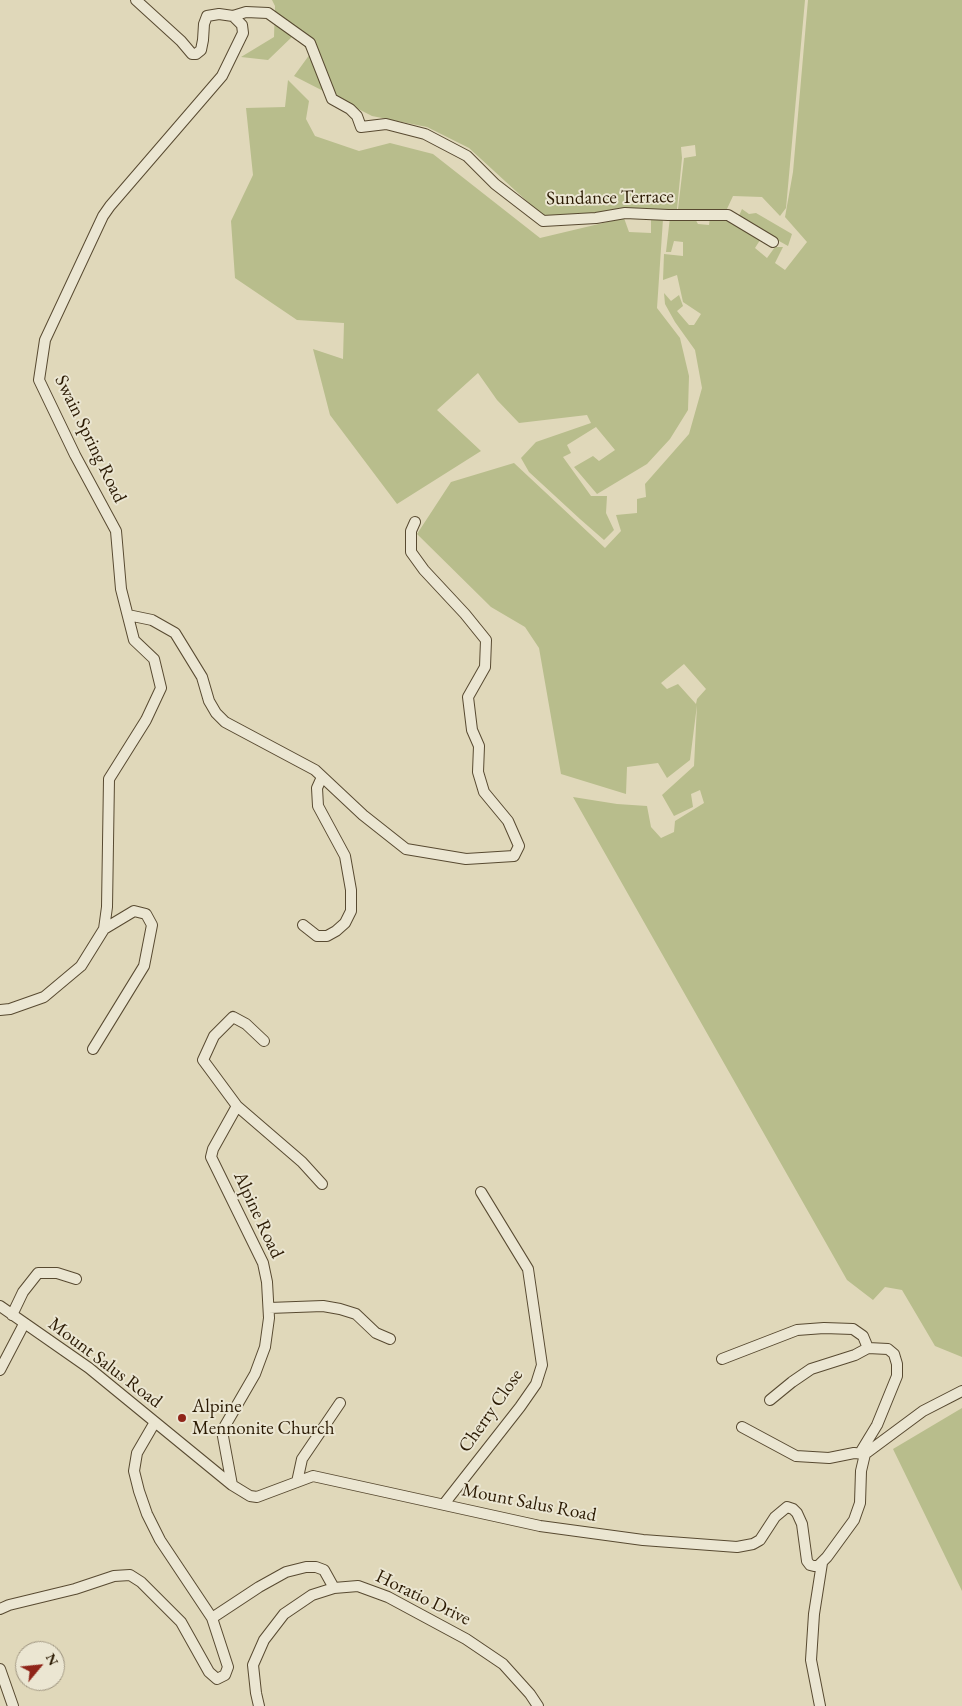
<!DOCTYPE html>
<html>
<head>
<meta charset="utf-8">
<style>
  body { margin:0 }
  #map { position:relative; width:962px; height:1706px; overflow:hidden; background:#e0d8ba; font-family:"EB Garamond",serif }
  canvas { display:block }
  .north { position:absolute; left:15px; top:1641px; width:50px; height:50px; box-sizing:border-box; background:#ebe6d2; border:1px solid #9e947f; border-radius:50%; rotate:62deg; font-size:14px; font-weight:700; line-height:20px; text-align:center; color:#2b1a03 }
  .north::after { content:''; display:block; margin:auto; width:18px; height:22px; background:#8f2418; clip-path:polygon(50% 0,100% 100%,50% 72%,0 100%) }
</style>
</head>
<body>
<div id="map">
<canvas width="962" height="1706"></canvas>
<div class="north">N</div>
</div>
<script>
const context = document.querySelector('canvas').getContext('2d');
context.lineJoin = 'round';
function fill(path, color) { context.fillStyle = color; context.fill(path, 'evenodd'); }
const poly = rows => new Path2D(rows.map(r => 'M' + r).join(''));
function trace(path, color, width, dash) { context.strokeStyle = color; context.lineWidth = width; context.lineCap = dash ? 'butt' : 'round'; context.setLineDash(dash || []); context.stroke(path); }
function write(font, color, halo, rows, align = 'center') {
  context.font = font + ' "EB Garamond",serif'; context.lineWidth = 4; context.setLineDash([]); context.textBaseline = 'middle'; context.strokeStyle = halo; context.fillStyle = color; for (const [text, x, y, turn = 0] of rows) {
    context.save(); context.translate(x, y); context.rotate((+turn || 0) * Math.PI / 180); context.textAlign = isNaN(turn) ? turn : align; if (halo) context.strokeText(text, 0, 0); context.fillText(text, 0, 0); context.restore();
  }
}
fill(poly([
  [272,0,805,0,786,208,780,216,762,197,733,196,726,211,718,209,678,209,684,158,696,156,695,145,681,147,682,158,677,209,570,217,542,215,469,148,427,127,372,116,294,76,310,54,295,34,268,60,241,57,274,37,275,6],
  [808,0,962,0,962,1357,935,1346,902,1290,885,1287,873,1300,847,1280,573,797,617,804,647,806,651,827,661,838,674,832,675,821,704,803,700,790,691,794,693,807,674,816,662,795,694,766,697,705,690,760,667,778,658,763,627,767,626,794,561,774,539,648,525,627,491,607,417,534,451,482,514,463,605,548,621,531,616,515,637,513,637,499,646,497,645,484,689,434,702,388,695,350,675,322,665,304,664,293,671,301,679,295,683,306,677,311,689,325,694,325,701,314,683,302,677,275,663,280,664,254,683,256,683,242,674,241,671,252,666,252,670,217,694,217,698,224,709,225,710,217,726,219,762,237,755,248,767,258,775,247,783,247,775,263,785,270,807,242,785,217,793,172],
  [684,664,706,689,697,699,696,704,678,684,667,689,661,683],
  [288,80,309,101,306,119,315,136,359,151,390,143,433,154,540,238,624,218,629,232,651,233,651,218,663,219,657,308,680,338,689,376,688,410,670,439,647,464,597,494,574,467,593,456,599,461,615,450,596,427,567,445,571,453,563,457,591,496,607,496,606,513,614,530,604,540,580,519,529,472,521,458,536,442,591,423,587,415,519,423,497,400,478,373,437,410,481,451,397,504,330,415,313,349,343,359,344,323,297,320,235,278,231,221,253,175,246,108,285,107],
  [742,209,749,214,756,213,792,234,788,246,738,218],
  [962,1408,962,1591,893,1449]
]), '#b8bd8c');
const minor = poly([
  [233,16,246,12,268,13,310,43,332,99,350,109,357,116,361,127,386,124,425,134,467,156,495,184,543,221,596,218,625,213,668,215,728,215,773,242],
  [128,615,152,620,175,633,202,677,209,701,216,713,225,722,315,770,363,815,406,849,466,859,514,856,519,846,508,821,484,792,478,772,479,746,472,730,468,697,485,667,486,640,465,614,424,570,411,552,411,531,415,522],
  [303,925,317,936,327,936,336,931,345,923,351,911,351,890,345,856,318,806,317,788,322,777],
  [0,1010,10,1009,44,997,81,966,104,929,107,907,109,779,146,720,161,688,154,659,134,640,121,589,116,531,75,455,39,380,45,340,103,216,110,206,222,76,243,33,242,25,233,16,219,14,207,16,204,24,203,40,201,50,196,54,192,54,181,41,136,0],
  [264,1041,246,1024,233,1017,214,1036,203,1060,237,1106,302,1162,322,1184],
  [93,1049,144,966,152,925,146,914,134,911,104,929],
  [0,1306,89,1368,232,1485,250,1496,257,1497,313,1476,540,1526,643,1540,737,1547,753,1544,760,1540,775,1517,787,1507,793,1509,797,1513,802,1524,807,1561,810,1565,814,1566,818,1566,827,1557,854,1520,860,1503,861,1471,865,1454,923,1411,962,1391],
  [269,1308,323,1306,340,1309,356,1314,376,1333,390,1339],
  [12,1315,23,1292,38,1273,57,1273,76,1279],
  [722,1359,797,1330,824,1328,853,1329,863,1336,868,1348],
  [0,1370,24,1324],
  [770,1400,792,1382,811,1369,855,1355,868,1348,888,1349,894,1354,897,1364,897,1376,877,1425,860,1453],
  [742,1427,796,1456,829,1458,854,1453,865,1454],
  [297,1482,302,1459,340,1403],
  [232,1485,222,1431,255,1374,265,1347,269,1318,267,1282,263,1263,211,1157,213,1149,237,1106],
  [444,1504,520,1407,536,1384,542,1365,528,1269,481,1192],
  [0,1609,9,1605,75,1589,114,1576,130,1575,141,1582,181,1622,209,1672,217,1679,225,1675,228,1667,212,1618,160,1540,147,1514,139,1491,134,1471,137,1453,155,1422],
  [212,1618,259,1587,286,1572,306,1567,316,1567,324,1570,334,1588],
  [0,1669,13,1706],
  [259,1706,256,1693,253,1665,264,1640,284,1614,312,1595,334,1588,358,1586,388,1597,466,1639,503,1664,530,1694,538,1706],
  [820,1706,811,1660,814,1614,822,1563]
]);
trace(minor, '#584a31', 12);
trace(minor, '#ebe6d2', 10);
for (const [x, y, r, color] of [
  [182,1418,5,"#8f2418"]
]) { const dot = new Path2D(); dot.arc(x, y, r, 0, 2 * Math.PI); context.fillStyle = color; context.fill(dot); trace(dot, '#ebe6d2', 2); }
write('19px', '#2b1a03', '#ebe6d2', [
  ["Sundance Terrace",610,198,-1],
  ["Swain Spring Road",90,439,64],
  ["Alpine Road",258,1215,65],
  ["Mount Salus Road",105,1363,37],
  ["Cherry Close",491,1411,-55],
  ["Mount Salus Road",529,1503,11],
  ["Horatio Drive",423,1598,26]
]);
write('19px', '#2b1a03', '#ebe6d2', [
  ["Alpine",192,1407],
  ["Mennonite Church",192,1429]
], 'left');
</script>
</body>
</html>
